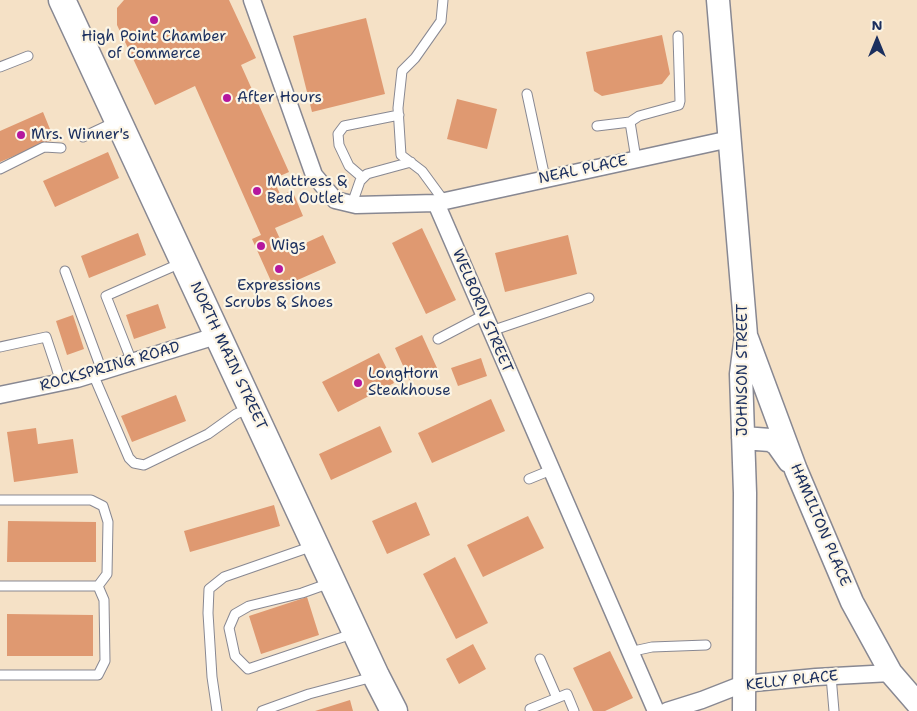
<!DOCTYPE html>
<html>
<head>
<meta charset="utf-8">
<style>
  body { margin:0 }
  #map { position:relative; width:917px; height:711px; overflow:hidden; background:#f5e1c6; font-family:"Shantell Sans",sans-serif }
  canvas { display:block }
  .north { position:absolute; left:852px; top:15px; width:50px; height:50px; -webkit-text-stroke:4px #fcf5e5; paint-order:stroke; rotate:0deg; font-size:14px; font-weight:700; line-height:20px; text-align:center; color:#1b2f5e }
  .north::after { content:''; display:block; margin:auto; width:18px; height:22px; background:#1b2f5e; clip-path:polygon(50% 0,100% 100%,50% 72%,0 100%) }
</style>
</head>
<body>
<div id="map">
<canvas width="917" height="711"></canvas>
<div class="north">N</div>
</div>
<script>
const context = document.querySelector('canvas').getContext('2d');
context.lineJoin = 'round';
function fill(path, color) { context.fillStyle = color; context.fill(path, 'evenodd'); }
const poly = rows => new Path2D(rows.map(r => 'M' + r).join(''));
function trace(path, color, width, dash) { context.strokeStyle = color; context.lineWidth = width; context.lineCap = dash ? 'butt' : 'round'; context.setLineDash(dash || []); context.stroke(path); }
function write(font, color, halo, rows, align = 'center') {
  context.font = font + ' "Shantell Sans",sans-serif'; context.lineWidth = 4.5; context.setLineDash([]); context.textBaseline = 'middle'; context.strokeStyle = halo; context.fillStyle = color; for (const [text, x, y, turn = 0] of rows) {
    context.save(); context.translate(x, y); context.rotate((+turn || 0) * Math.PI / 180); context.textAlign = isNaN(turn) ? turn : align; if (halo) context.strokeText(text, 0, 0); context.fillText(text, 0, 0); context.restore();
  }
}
fill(poly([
  [124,0,229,0,256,58,241,65,289,172,273,179,281,196,292,190,303,216,275,228,286,252,323,235,336,263,275,290,252,239,261,235,195,86,155,105,117,25,117,8],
  [366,18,385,94,312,112,293,36],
  [662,35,670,74,662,84,602,96,594,91,586,52],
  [457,99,497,109,487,149,447,139],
  [43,112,54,139,0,162,0,131],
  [108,152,119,178,55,207,43,181],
  [422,228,456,300,426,314,392,243],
  [138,233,146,255,89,278,81,256],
  [568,235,577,274,505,292,495,253],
  [158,304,166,328,134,339,126,315],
  [73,315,84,349,67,355,56,321],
  [422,335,437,368,410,381,395,348],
  [379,353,394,383,338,412,322,382],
  [481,358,487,376,458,386,451,368],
  [176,395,186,421,132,442,121,416],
  [491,399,505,431,432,463,418,433],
  [380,426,392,452,331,480,319,454],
  [36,428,38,444,73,439,78,473,14,482,7,432],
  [416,502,430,535,387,554,372,521],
  [274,505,280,526,190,552,184,531],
  [528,516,544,548,483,577,467,545],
  [8,521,96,522,96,562,7,562],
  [455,557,488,623,456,639,423,574],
  [307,597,319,635,261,654,249,616],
  [7,614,93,615,93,656,7,656],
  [473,644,486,669,459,684,446,659],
  [610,651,633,698,605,711,593,711,573,668],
  [350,700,353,711,315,711]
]), '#df9971');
const lane = poly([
  [443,0,441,21,415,58,402,71,398,108,401,155,422,171,444,201],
  [0,67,28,56],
  [527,94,545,178],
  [597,126,630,122],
  [83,137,117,121],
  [636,159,630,122,639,116,679,105,680,101,678,36],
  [0,169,44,147,61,148],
  [363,178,349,166,339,145,338,134,344,126,399,115],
  [352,204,360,181,367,174,411,162],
  [65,271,102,371],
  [491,331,589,298],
  [438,339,484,315],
  [0,347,46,337,61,382],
  [132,362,106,296,181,263],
  [93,374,129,458,134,463,144,465,208,434,236,414,250,408],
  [529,479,551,470],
  [0,500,91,500,103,506,108,522,107,574,98,586,0,586],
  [330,583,302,593,249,606,235,614,229,628,235,656,248,669,355,633],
  [629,652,652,647,706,645],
  [540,659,557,698],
  [0,675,98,675,105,661,104,600,98,586],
  [831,676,834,711],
  [217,711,212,677,208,613,209,589,224,577,313,546],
  [262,711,309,694,373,677],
  [531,711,530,709,567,694,574,711]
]);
const street = poly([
  [252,0,314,175,335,200,356,205,436,203,730,139],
  [436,203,656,711],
  [0,395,77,379,219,335],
  [667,711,702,700,743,684,816,677,891,673]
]);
const secondary = poly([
  [718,0,746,335,741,374,745,493,744,711],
  [747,338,796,470,852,602,891,673,917,703],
  [743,438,770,440,777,444,789,461]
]);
const primary = poly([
  [62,0,376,676,394,711]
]);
trace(lane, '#888892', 11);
trace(street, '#888892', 19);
trace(secondary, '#888892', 25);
trace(primary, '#888892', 29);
trace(lane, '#fff', 9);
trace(street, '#fff', 16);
trace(secondary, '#fff', 22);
trace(primary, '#fff', 26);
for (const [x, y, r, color] of [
  [154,20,5,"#b5179e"],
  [227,98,5,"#b5179e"],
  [21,135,5,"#b5179e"],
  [257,191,5,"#b5179e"],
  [261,246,5,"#b5179e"],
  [279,269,5,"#b5179e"],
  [358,383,5,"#b5179e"]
]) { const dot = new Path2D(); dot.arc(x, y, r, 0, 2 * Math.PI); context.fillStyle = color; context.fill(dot); trace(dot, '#fcf5e5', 2); }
write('15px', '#1b2f5e', '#fcf5e5', [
  ["High Point Chamber",154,37,"center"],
  ["of Commerce",154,54,"center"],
  ["After Hours",237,98],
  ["Mrs. Winner's",31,135],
  ["Mattress &",267,182],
  ["Bed Outlet",267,199],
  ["Wigs",271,246],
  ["Expressions",279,286,"center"],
  ["Scrubs & Shoes",279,303,"center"],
  ["LongHorn",368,374],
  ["Steakhouse",368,391]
], 'left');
write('15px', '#1b2f5e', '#fcf5e5', [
  ["NEAL PLACE",583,170,-12],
  ["WELBORN STREET",482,311,67],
  ["NORTH MAIN STREET",228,356,65],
  ["ROCKSPRING ROAD",110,367,-16],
  ["JOHNSON STREET",743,370,-90],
  ["HAMILTON PLACE",820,525,67],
  ["KELLY PLACE",792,681,-6]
]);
</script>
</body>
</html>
